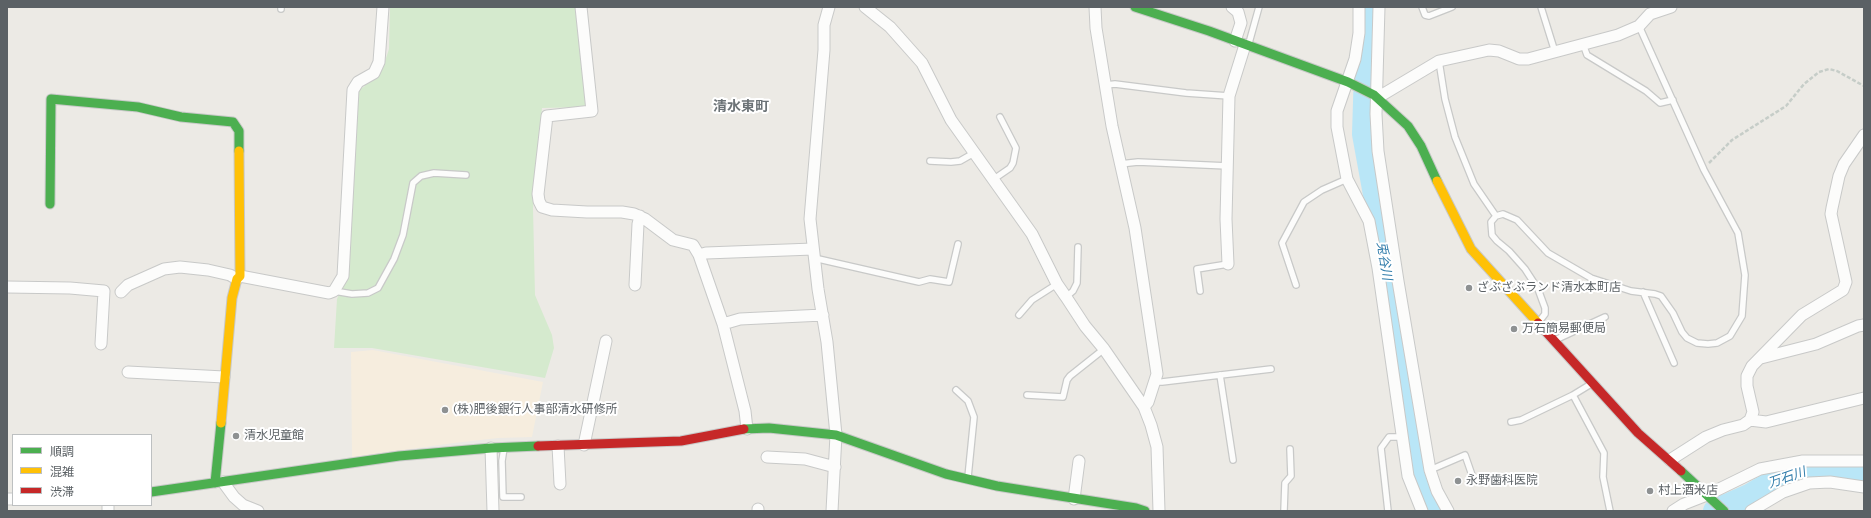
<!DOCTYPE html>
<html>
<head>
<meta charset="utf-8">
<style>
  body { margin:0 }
  #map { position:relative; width:1871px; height:518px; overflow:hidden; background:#eceae5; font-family:Karla,"Noto Sans JP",sans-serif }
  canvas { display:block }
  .frame { position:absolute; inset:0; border:8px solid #5b6165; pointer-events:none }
  .legend { position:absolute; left:12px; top:434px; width:140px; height:72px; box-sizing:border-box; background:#fff; border:1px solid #bdc0c1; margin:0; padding:5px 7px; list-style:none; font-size:12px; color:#5b6165 }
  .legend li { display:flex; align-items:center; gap:8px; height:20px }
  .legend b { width:20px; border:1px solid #bdc0c1 }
</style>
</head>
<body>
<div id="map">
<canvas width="1871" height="518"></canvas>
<div class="frame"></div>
<ul class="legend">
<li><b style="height:5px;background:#4caf50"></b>順調</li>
<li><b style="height:5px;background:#ffc107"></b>混雑</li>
<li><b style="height:5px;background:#c62828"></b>渋滞</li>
</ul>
</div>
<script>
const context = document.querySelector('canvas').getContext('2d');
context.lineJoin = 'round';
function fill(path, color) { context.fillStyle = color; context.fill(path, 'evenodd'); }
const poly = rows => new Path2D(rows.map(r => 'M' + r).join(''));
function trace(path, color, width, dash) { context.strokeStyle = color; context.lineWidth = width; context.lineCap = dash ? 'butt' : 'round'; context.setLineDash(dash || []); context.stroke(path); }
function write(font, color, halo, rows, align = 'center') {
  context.font = font + ' Karla,"Noto Sans JP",sans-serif'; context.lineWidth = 4; context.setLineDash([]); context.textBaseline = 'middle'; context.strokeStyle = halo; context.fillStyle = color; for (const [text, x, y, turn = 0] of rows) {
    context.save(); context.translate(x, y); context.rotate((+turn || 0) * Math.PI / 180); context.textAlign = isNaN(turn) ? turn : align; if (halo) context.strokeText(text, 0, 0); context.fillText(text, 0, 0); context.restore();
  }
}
fill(poly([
  [373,350,543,382,532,437,498,438,454,443,352,457,351,352]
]), '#f6edde');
fill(poly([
  [390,7,577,7,586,107,542,108,533,208,535,295,552,335,554,348,545,378,372,348,334,348,337,299,343,285,357,90,360,88,364,87,365,85,383,67,389,49]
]), '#d5eace');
trace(poly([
  [1368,7,1364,134,1376,200,1413,447,1420,474,1435,511],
  [1715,511,1749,496,1778,479,1809,470,1864,472]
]), '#b9e6f7', 24);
const lane = poly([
  [281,7,281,9],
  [1422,7,1425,15,1429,16,1452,7],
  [1541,7,1555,52],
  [1249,43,1259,7],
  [1583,44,1587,55,1646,91,1660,103,1673,100],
  [1439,61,1445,99,1455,137,1474,184,1496,216],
  [1106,85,1115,84,1186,93,1229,96],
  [930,161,951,162,960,161,974,153],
  [1120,164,1138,162,1228,166],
  [994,179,1010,168,1013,163,1016,148,1000,117],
  [814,258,919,282,930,279,949,282,958,244],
  [1296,285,1282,243,1304,202,1322,190,1347,179],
  [334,291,352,294,368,293,378,288,394,259,403,235,413,183,421,176,434,173,466,175],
  [1200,291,1197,269,1228,264],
  [1643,292,1674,363],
  [1066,297,1073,291,1077,283,1078,247],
  [1019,315,1032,300,1057,284],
  [1538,323,1545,314,1545,308,1538,289,1525,269,1509,251,1497,241,1492,235,1491,222,1496,216,1503,214,1517,220,1548,253,1591,278,1631,291,1655,294,1661,296,1673,313,1682,332,1687,338,1697,343,1708,344,1717,343,1730,336,1742,316,1745,275,1738,233,1704,170,1639,26],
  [1555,340,1605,317],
  [1220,375,1233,460],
  [1155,382,1162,382,1271,369],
  [1591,384,1573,395,1604,453,1603,477,1610,511],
  [956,390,968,401,974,417,968,477],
  [1027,395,1063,397,1067,380,1070,376,1104,349],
  [1511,422,1521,420,1573,395],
  [504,448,502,461,503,497,521,497],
  [1430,470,1465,455,1473,478],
  [1284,511,1285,483,1291,476,1290,449],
  [1388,511,1381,448,1389,437,1402,437]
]);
const street = poly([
  [581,7,592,111,547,116,538,194,539,201,542,207,552,210,587,212,622,212,634,214,645,219,673,240,693,245,699,255,723,324,745,411,747,429],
  [829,7,824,25,824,50,810,219,818,289,827,342,836,435,832,511],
  [865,7,890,27,922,63,951,120,1032,234,1057,284,1066,297,1085,326,1104,349,1144,407,1151,425,1157,447,1159,511],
  [1095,7,1096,28,1112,126,1135,228,1157,374,1148,402,1144,407],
  [1232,7,1238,12,1241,23,1235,41],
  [1359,7,1359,33,1355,59,1337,111,1337,127,1347,179,1369,221,1378,268,1408,476,1422,511],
  [1379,7,1376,114,1378,151,1398,281,1430,470,1437,491,1448,511],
  [1377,98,1439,61,1489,50,1499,51,1519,59,1528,59,1618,35,1639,26,1650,14,1671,7],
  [699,255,706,253,813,249],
  [1228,264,1226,219,1229,96,1245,45],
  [240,276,329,293,334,291,343,276,353,90,358,82,374,73,379,62,383,7],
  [635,285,638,224,640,216],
  [7,287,70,288,104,291,101,344],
  [121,292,128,285,164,269,180,267,208,270,230,275,237,279],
  [723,324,740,319,823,315],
  [1761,358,1816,344,1858,326,1864,325],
  [128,372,224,377],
  [1750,420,1766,422,1864,398],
  [584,445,606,341],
  [558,446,560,484],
  [491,448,493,511],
  [767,457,805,459,835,467],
  [1670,460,1706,437,1723,430,1743,425,1750,420,1753,412,1747,386,1747,376,1752,366,1802,315,1843,290,1846,282,1831,214,1832,208,1839,176,1844,164,1864,135],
  [223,482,234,497,243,505,258,511],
  [7,499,13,499],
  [1074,499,1079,461],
  [108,511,108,505],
  [758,511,758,509],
  [1673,511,1684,504,1707,495,1760,469,1803,461,1864,461],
  [1751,511,1783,492,1809,483,1830,482,1864,487]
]);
const fast = poly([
  [1135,7,1209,31,1348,82,1374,95,1408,126,1421,146,1437,181],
  [50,204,51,99,138,107,181,117,233,122,239,131,239,151],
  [744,429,769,428,836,435,946,474,997,486,1136,508,1145,511],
  [1681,471,1724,511],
  [215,483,221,423],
  [151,492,399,456,491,448,538,446]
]);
const slow = poly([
  [1437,181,1471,249,1538,323],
  [221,423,232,298,237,279,240,276,239,151]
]);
const jam = poly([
  [1538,323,1638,433,1681,471],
  [538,446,681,441,744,429]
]);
trace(lane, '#c8c9c8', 8);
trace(street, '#c8c9c8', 13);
trace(fast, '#c8c9c8', 11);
trace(slow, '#c8c9c8', 11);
trace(jam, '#c8c9c8', 11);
trace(poly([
  [1709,163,1732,140,1786,106,1804,84,1819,72,1829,69,1837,71,1864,86]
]), '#c6cdc8', 2.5, [4, 2]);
trace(lane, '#fcfcfb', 5.5);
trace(street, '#fcfcfb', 11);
trace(fast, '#4caf50', 9);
trace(slow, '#ffc107', 9);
trace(jam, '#c62828', 9);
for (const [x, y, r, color] of [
  [1469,288,4,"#8e9192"],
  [1514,329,4,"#8e9192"],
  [445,410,4,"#8e9192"],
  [236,436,4,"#8e9192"],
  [1458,481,4,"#8e9192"],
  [1650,491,4,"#8e9192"]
]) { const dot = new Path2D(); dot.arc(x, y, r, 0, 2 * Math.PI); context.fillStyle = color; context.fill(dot); trace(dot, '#fff', 1.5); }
write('12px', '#5b6165', '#fff', [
  ["ざぶざぶランド清水本町店",1477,288],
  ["万石簡易郵便局",1522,329],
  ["(株)肥後銀行人事部清水研修所",453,410],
  ["清水児童館",244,436],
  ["永野歯科医院",1466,481],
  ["村上酒米店",1658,491]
], 'left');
write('italic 13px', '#307caa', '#fff', [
  ["兎谷川",1384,261,81],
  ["万石川",1787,478,-19]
]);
write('bold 14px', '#6c7377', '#fff', [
  ["清水東町",741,107]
]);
</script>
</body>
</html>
